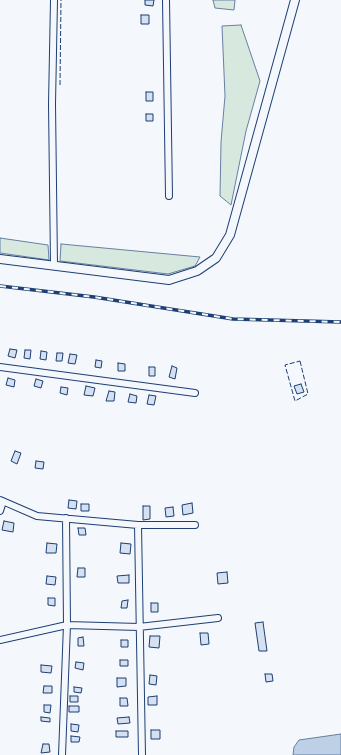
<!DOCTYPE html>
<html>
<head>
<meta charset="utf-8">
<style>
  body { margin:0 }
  canvas { display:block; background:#f4f7fb }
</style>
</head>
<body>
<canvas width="341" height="755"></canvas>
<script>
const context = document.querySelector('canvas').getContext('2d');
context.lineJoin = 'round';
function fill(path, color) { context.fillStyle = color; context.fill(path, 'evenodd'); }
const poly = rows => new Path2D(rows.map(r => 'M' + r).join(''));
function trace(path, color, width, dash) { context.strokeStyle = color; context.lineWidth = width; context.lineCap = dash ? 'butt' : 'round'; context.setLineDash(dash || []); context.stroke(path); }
const green = poly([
  [213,0,235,0,234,10,215,8,213,0],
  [241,25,260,81,246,131,231,205,220,196,221,142,225,96,222,26,241,25],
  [0,238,48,245,49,260,0,253,0,238],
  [61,244,200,257,195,266,168,274,60,261,61,244]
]);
fill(green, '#d7e8df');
trace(green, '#687fa3', 1);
const water = poly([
  [341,734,341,755,293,755,294,747,299,740,341,734]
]);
fill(water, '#bed0e5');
trace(water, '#687fa3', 1);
const building = poly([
  [145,0,154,0,153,6,145,5,145,0],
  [141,15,149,15,149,24,141,24,141,15],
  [146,92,153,92,153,101,146,101,146,92],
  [146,114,153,114,153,121,146,121,146,114],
  [10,349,17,350,15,358,8,356,10,349],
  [25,350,31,350,30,359,24,358,25,350],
  [41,351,47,352,46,360,40,359,41,351],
  [57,353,63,353,62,361,56,361,57,353],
  [70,354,77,355,75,364,68,363,70,354],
  [96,360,102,361,101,368,95,367,96,360],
  [118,363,125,364,125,371,118,371,118,363],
  [172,366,177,368,175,379,169,377,172,366],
  [149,367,155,367,155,376,149,376,149,367],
  [8,378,15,380,14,387,6,385,8,378],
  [36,379,43,381,41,388,34,386,36,379],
  [301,384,304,392,297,394,294,386,301,384],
  [86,386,95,388,93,396,84,395,86,386],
  [61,387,68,388,67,395,60,393,61,387],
  [109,391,115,392,114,401,106,401,109,391],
  [130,394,137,396,136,403,128,402,130,394],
  [149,395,156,396,154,405,147,404,149,395],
  [15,451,21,453,17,464,11,461,15,451],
  [36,461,44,462,43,469,35,468,36,461],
  [69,500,77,501,76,509,68,508,69,500],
  [192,503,193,513,183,515,182,505,192,503],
  [81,504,89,504,89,511,81,511,81,504],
  [143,506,150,506,150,519,143,520,143,506],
  [173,507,174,516,166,517,165,508,173,507],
  [4,521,14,523,13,532,2,530,4,521],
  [78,528,85,528,86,535,79,535,78,528],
  [47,543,57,544,56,553,46,553,47,543],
  [121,543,131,544,130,554,120,553,121,543],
  [78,568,85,568,85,577,77,577,78,568],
  [227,572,228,583,218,584,217,573,227,572],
  [129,575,129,583,118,583,117,576,129,575],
  [47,576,56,577,55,585,46,584,47,576],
  [48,598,55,598,55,606,48,605,48,598],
  [128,600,127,608,121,608,122,601,128,600],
  [151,603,158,603,158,612,151,612,151,603],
  [263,622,267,651,259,651,255,623,263,622],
  [200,633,208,633,209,644,201,645,200,633],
  [150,636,160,636,159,648,149,647,150,636],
  [83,637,84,646,78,646,78,638,83,637],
  [121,640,128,640,128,647,121,647,121,640],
  [120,660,128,660,128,666,120,666,120,660],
  [76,662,84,663,83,670,75,668,76,662],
  [41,665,52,666,51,673,41,672,41,665],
  [265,674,272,674,273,681,266,682,265,674],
  [150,675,157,676,156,685,149,684,150,675],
  [117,678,126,678,126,686,117,687,117,678],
  [44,686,52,686,52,693,43,693,44,686],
  [74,687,82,688,81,693,74,692,74,687],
  [70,696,78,696,78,702,70,702,70,696],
  [157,696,157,705,148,705,148,697,157,696],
  [120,698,127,698,128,706,120,706,120,698],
  [44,705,51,705,50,713,44,712,44,705],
  [69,706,79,706,79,712,69,712,69,706],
  [41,717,50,718,50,722,41,721,41,717],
  [129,717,130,723,118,724,117,718,129,717],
  [71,724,79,725,78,732,71,731,71,724],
  [151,730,160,730,160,739,151,739,151,730],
  [116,731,128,731,128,737,116,737,116,731],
  [71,736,80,737,79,742,71,742,71,736],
  [43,744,49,744,50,752,41,753,43,744]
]);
fill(building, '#d5e0f0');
trace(building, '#1d3f73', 1);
const street = poly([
  [166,0,169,196],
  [54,265,52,104,54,0],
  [0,367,195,393],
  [0,500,37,516,138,525,195,525],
  [0,511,3,501],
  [138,525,142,755],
  [0,640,67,625,139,627,218,618],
  [62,755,67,625,66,518]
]);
const secondary = poly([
  [0,259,169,280,197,271,216,258,230,235,295,0]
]);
trace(street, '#1d3f73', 8);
trace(secondary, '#1d3f73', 10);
trace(street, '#f4f7fb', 6);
trace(secondary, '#f4f7fb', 8);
const rail = poly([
  [0,286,94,297,233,319,341,322]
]);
trace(rail, '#1d3f73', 3.5);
trace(rail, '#f4f7fb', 2, [6]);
trace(poly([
  [60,85,61,0],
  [300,361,308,394,295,401,285,365,300,361]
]), '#1d3f73', 1, [5, 2]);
</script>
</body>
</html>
